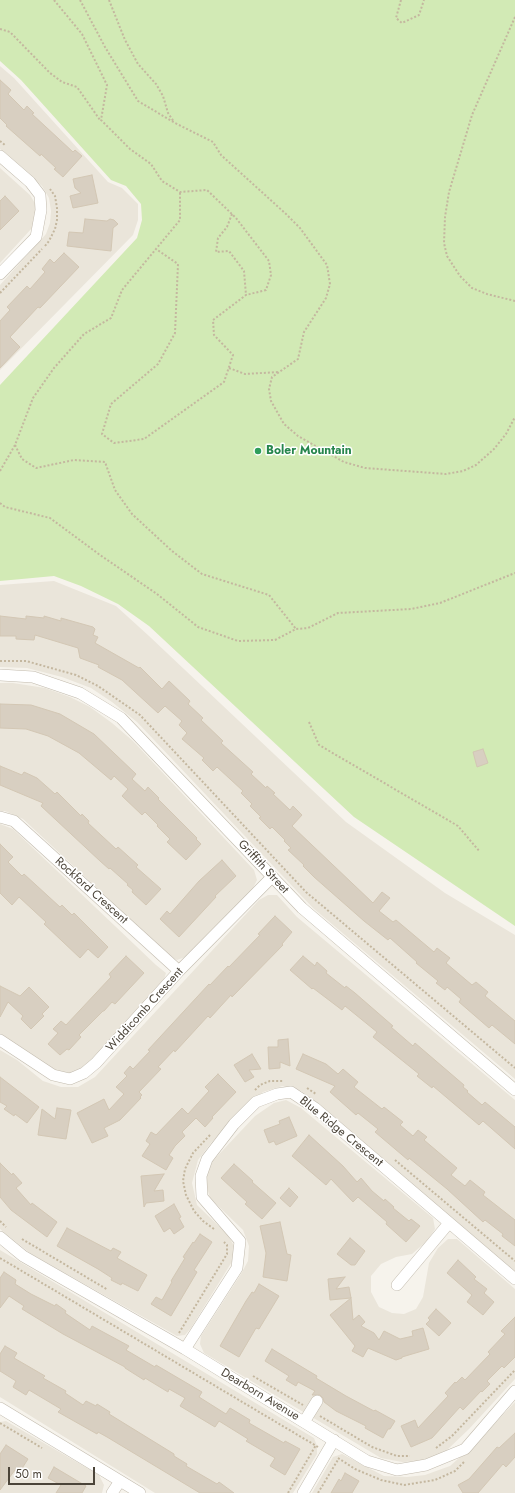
<!DOCTYPE html>
<html>
<head>
<meta charset="utf-8">
<style>
  body { margin:0 }
  #map { position:relative; width:515px; height:1493px; overflow:hidden; background:#f6f3ec; font-family:Jost,sans-serif }
  canvas { display:block }
  .scale { position:absolute; left:8px; top:1467px; width:87px; height:18px; box-sizing:border-box; border:2px solid #4b4439; border-top:0; padding-left:5px; font-size:12px; line-height:14px; white-space:nowrap; color:#4b4439; -webkit-text-stroke:3px #fff; paint-order:stroke }
</style>
</head>
<body>
<div id="map">
<canvas width="515" height="1493"></canvas>
<div class="scale">50 m</div>
</div>
<script>
const context = document.querySelector('canvas').getContext('2d');
context.lineJoin = 'round';
function fill(path, color) { context.fillStyle = color; context.fill(path, 'evenodd'); }
const poly = rows => new Path2D(rows.map(r => 'M' + r).join(''));
function trace(path, color, width, dash) { context.strokeStyle = color; context.lineWidth = width; context.lineCap = dash ? 'butt' : 'round'; context.setLineDash(dash || []); context.stroke(path); }
function write(font, color, halo, rows, align = 'center') {
  context.font = font + ' Jost,sans-serif'; context.lineWidth = 3; context.setLineDash([]); context.textBaseline = 'middle'; context.strokeStyle = halo; context.fillStyle = color; for (const [text, x, y, turn = 0] of rows) {
    context.save(); context.translate(x, y); context.rotate((+turn || 0) * Math.PI / 180); context.textAlign = isNaN(turn) ? turn : align; if (halo) context.strokeText(text, 0, 0); context.fillText(text, 0, 0); context.restore();
  }
}
fill(poly([
  [0,66,14,78,108,182,122,188,138,204,138,220,133,235,0,370,0,285,46,234,50,223,51,211,49,198,42,186,0,149],
  [0,168,30,195,36,205,36,217,32,228,0,263],
  [54,581,116,606,149,636,346,822,445,893,515,935,515,1079,313,908,137,722,112,702,91,688,62,677,27,668,0,667,0,585],
  [0,683,13,683,45,688,70,697,90,707,112,723,133,741,254,870,257,880,252,890,188,956,177,960,171,957,23,819,5,811,0,811],
  [0,824,13,829,156,965,166,973,163,983,87,1065,71,1074,60,1073,41,1062,8,1039,0,1034],
  [268,895,277,895,297,917,515,1100,515,1271,301,1091,282,1086,263,1092,211,1143,198,1160,192,1183,197,1205,228,1235,234,1246,233,1260,191,1328,185,1335,177,1336,31,1254,0,1229,0,1050,17,1060,43,1081,61,1087,78,1087,95,1077,259,900],
  [286,1100,301,1108,433,1218,435,1229,427,1241,412,1254,396,1257,381,1264,371,1276,371,1292,379,1307,392,1313,404,1314,416,1309,423,1297,429,1263,438,1248,448,1239,457,1239,515,1289,515,1379,469,1429,446,1451,423,1461,402,1462,381,1458,204,1353,200,1344,201,1336,241,1274,248,1261,249,1246,243,1230,210,1198,205,1181,208,1166,255,1116,274,1103],
  [0,1250,314,1438,317,1446,317,1454,293,1493,155,1493,0,1397],
  [515,1402,515,1493,312,1493,333,1457,342,1454,384,1476,407,1477,425,1475,450,1466,477,1442],
  [6,1421,99,1475,104,1485,102,1493,0,1493,0,1422]
]), '#eae5da');
fill(poly([
  [0,0,515,0,515,926,354,817,149,626,118,604,81,586,54,576,0,581,0,385,137,238,142,220,141,204,126,186,111,180,21,80,0,61]
]), '#d2eab5');
const building = poly([
  [0,80,11,90,8,94,24,110,27,106,34,113,32,114,73,152,75,150,82,156,63,177,54,169,56,168,41,154,40,156,6,126,7,125,0,118,0,80],
  [92,175,98,203,73,208,70,196,81,193,75,188,73,179,92,175],
  [5,196,19,211,0,230,0,201,5,196],
  [85,219,107,221,110,219,114,220,118,224,113,228,111,251,67,246,69,232,83,233,85,219],
  [64,253,79,267,40,308,38,307,10,337,20,347,0,368,0,321,10,310,7,307,27,286,30,289,45,272,42,269,50,259,54,263,64,253],
  [0,616,26,619,26,616,44,618,44,616,61,621,61,618,93,627,95,629,93,635,98,637,95,643,139,668,140,667,162,689,169,681,190,701,188,704,203,718,201,720,223,741,221,743,253,772,251,774,266,788,267,786,275,793,273,794,290,810,293,806,302,815,292,826,373,903,382,892,390,898,379,911,393,922,396,920,434,952,437,948,450,958,446,963,472,985,476,982,488,992,485,996,515,1021,515,1044,492,1025,489,1028,459,1002,461,999,447,987,445,990,436,983,438,981,416,963,417,962,390,938,388,940,364,921,314,877,303,866,304,865,288,850,291,848,284,841,285,840,272,827,270,829,259,818,261,817,250,806,252,804,241,793,243,791,217,767,213,771,202,760,204,758,182,739,187,733,179,725,182,721,165,706,158,713,122,680,98,667,99,665,80,658,78,648,35,635,34,640,16,639,16,636,0,636,0,616],
  [0,704,31,705,60,714,94,734,136,774,132,779,145,791,148,787,159,798,158,799,197,838,196,839,201,844,186,860,167,842,170,839,157,826,158,825,145,812,142,815,122,796,128,789,114,776,111,780,79,753,48,736,26,729,0,728,0,704],
  [483,749,488,763,477,767,473,752,483,749],
  [0,766,22,775,24,772,37,778,55,794,57,792,81,816,82,814,89,821,88,823,116,849,118,847,138,865,136,867,161,889,146,905,132,892,133,890,127,885,128,884,110,868,109,869,100,861,41,806,43,803,0,785,0,766],
  [0,844,13,857,8,862,22,876,24,874,60,907,62,905,72,915,74,913,108,947,98,958,88,949,80,958,44,924,46,922,19,897,12,905,0,893,0,844],
  [222,860,236,876,215,896,216,897,179,937,160,919,167,911,170,914,199,881,222,860],
  [275,916,292,932,282,944,283,945,232,997,231,995,210,1018,208,1016,175,1052,174,1050,158,1067,161,1069,139,1092,142,1095,140,1097,141,1098,120,1120,104,1128,108,1136,92,1143,77,1113,104,1099,109,1110,124,1094,116,1087,127,1076,124,1073,130,1066,133,1069,150,1051,148,1050,209,984,210,985,228,966,229,967,260,935,258,934,275,916],
  [126,956,144,973,115,1004,112,1002,104,1011,103,1011,79,1035,81,1037,69,1050,67,1049,60,1055,48,1044,58,1033,53,1029,61,1021,66,1025,111,977,109,974,126,956],
  [303,956,315,966,317,962,327,971,326,973,345,988,346,986,355,993,393,1026,391,1027,413,1046,415,1043,464,1085,463,1087,468,1091,467,1092,482,1105,485,1102,515,1127,515,1149,483,1121,479,1125,433,1086,432,1088,417,1076,419,1074,373,1037,377,1032,345,1006,342,1010,313,988,312,989,290,970,303,956],
  [0,986,20,996,29,987,49,1007,42,1014,44,1016,31,1029,21,1019,23,1016,8,1002,0,1017,0,986],
  [288,1039,290,1066,280,1062,280,1068,269,1069,268,1047,278,1047,278,1040,288,1039],
  [252,1054,261,1069,249,1070,254,1077,245,1082,234,1065,252,1054],
  [303,1054,326,1064,338,1074,343,1069,358,1082,354,1087,382,1109,384,1107,403,1122,400,1125,413,1136,418,1130,427,1137,424,1140,457,1168,451,1175,465,1186,470,1180,485,1192,483,1195,515,1220,515,1246,502,1236,503,1234,485,1220,483,1222,447,1189,409,1158,408,1160,375,1132,378,1129,358,1113,356,1115,330,1092,335,1086,296,1069,303,1054],
  [218,1074,236,1092,212,1117,213,1118,205,1127,196,1118,182,1132,185,1136,175,1146,169,1155,173,1158,166,1170,142,1156,150,1144,146,1141,151,1132,156,1135,182,1108,188,1114,209,1091,205,1087,218,1074],
  [0,1077,39,1107,27,1123,15,1114,14,1116,4,1109,7,1106,0,1102,0,1077],
  [57,1108,71,1110,66,1139,38,1135,42,1109,55,1119,57,1108],
  [289,1117,297,1136,276,1145,274,1141,269,1143,264,1130,280,1124,279,1121,289,1117],
  [309,1135,343,1166,357,1182,361,1178,372,1191,384,1201,385,1199,394,1207,393,1208,409,1221,411,1219,420,1226,406,1242,386,1224,387,1222,358,1197,353,1202,331,1179,326,1185,292,1156,309,1135],
  [0,1163,12,1175,13,1173,22,1183,16,1188,31,1205,32,1203,57,1222,47,1237,11,1210,0,1197,0,1163],
  [234,1164,253,1181,252,1182,276,1203,262,1219,245,1204,247,1202,221,1178,234,1164],
  [164,1174,154,1191,163,1190,164,1201,146,1203,144,1207,141,1176,164,1174],
  [289,1188,298,1197,290,1207,280,1198,289,1188],
  [174,1204,181,1217,179,1218,184,1227,174,1234,170,1228,164,1232,155,1216,174,1204],
  [280,1222,287,1254,291,1255,287,1281,263,1277,266,1253,260,1226,280,1222],
  [67,1228,111,1251,113,1248,121,1252,117,1258,147,1275,138,1291,122,1283,121,1285,111,1280,112,1278,98,1269,57,1246,67,1228],
  [200,1234,212,1242,194,1270,197,1272,171,1316,151,1304,156,1297,162,1300,172,1282,171,1281,185,1258,183,1257,193,1242,194,1243,200,1234],
  [350,1238,365,1251,355,1265,351,1265,337,1254,350,1238],
  [458,1260,476,1277,474,1279,487,1289,484,1293,494,1302,483,1315,467,1302,472,1295,447,1273,458,1260],
  [4,1272,16,1280,15,1284,31,1294,55,1306,56,1304,66,1311,65,1313,90,1330,92,1326,129,1346,126,1350,155,1367,156,1365,202,1392,199,1397,226,1414,230,1408,250,1420,249,1423,284,1443,285,1441,300,1449,285,1475,270,1466,275,1458,246,1441,248,1439,219,1421,215,1427,180,1406,185,1398,169,1389,168,1392,145,1378,144,1380,125,1368,125,1367,63,1334,22,1309,24,1306,9,1296,0,1308,0,1278,4,1272],
  [345,1277,336,1289,349,1287,351,1298,330,1300,328,1279,345,1277],
  [259,1284,279,1296,259,1329,256,1328,239,1357,220,1346,246,1301,252,1292,254,1293,259,1284],
  [351,1298,353,1320,359,1315,365,1322,361,1326,374,1333,379,1340,384,1331,400,1339,413,1336,412,1331,423,1328,429,1349,402,1357,402,1358,396,1360,368,1348,363,1357,352,1351,355,1346,330,1315,351,1298],
  [436,1309,451,1323,439,1336,426,1324,430,1320,428,1318,436,1309],
  [515,1317,515,1357,504,1368,502,1366,487,1381,490,1384,482,1392,481,1391,463,1410,460,1407,432,1438,411,1447,401,1426,415,1420,418,1428,448,1396,445,1393,455,1382,456,1383,462,1377,465,1380,490,1354,488,1352,505,1334,501,1331,515,1317],
  [5,1346,17,1353,14,1358,45,1376,43,1378,66,1391,65,1393,83,1405,86,1401,96,1406,97,1404,110,1412,109,1414,174,1454,174,1456,187,1464,186,1466,217,1484,219,1482,234,1493,200,1493,107,1437,98,1432,97,1434,58,1412,61,1409,29,1390,26,1395,13,1387,16,1381,0,1371,0,1354,5,1346],
  [272,1349,317,1376,316,1378,346,1396,374,1411,375,1410,395,1421,390,1429,388,1429,383,1438,365,1428,366,1426,336,1411,324,1402,323,1398,320,1395,312,1395,315,1391,298,1382,296,1386,286,1380,289,1376,265,1361,272,1349],
  [515,1433,515,1457,506,1467,503,1464,478,1493,463,1493,458,1485,469,1479,497,1447,499,1448,515,1433],
  [6,1445,28,1459,19,1473,15,1470,0,1490,0,1454,6,1445],
  [54,1467,86,1486,82,1493,56,1493,61,1485,48,1478,54,1467],
  [345,1473,359,1481,352,1493,331,1493,339,1479,341,1481,345,1473]
]);
fill(building, '#d8cfc1');
trace(building, '#d3c7b4', 1);
const minor = poly([
  [0,156,30,182,40,195,41,210,36,237,0,274],
  [0,675,33,677,80,693,121,718,302,908,515,1090],
  [0,817,14,821,179,971],
  [0,1040,53,1075,70,1079,84,1073,96,1063,179,971,272,877],
  [0,1237,23,1256,185,1349,367,1461,397,1470,426,1465,465,1449,515,1391],
  [397,1285,449,1223],
  [185,1349,237,1268,240,1241,202,1197,201,1176,207,1159,234,1124,256,1102,277,1094,291,1092,315,1108,515,1279],
  [0,1408,140,1493],
  [304,1422,317,1401],
  [112,1493,120,1481],
  [303,1493,334,1440]
]);
trace(minor, '#c2bbae', 12);
trace(poly([
  [54,0,82,34,107,85,101,120,130,149,151,164,162,181,180,192,207,190,236,218,269,261,271,275,266,290,246,295,213,320,214,335,233,355,224,382,144,439,114,443,102,434,111,404,158,364,175,333,178,264,156,249],
  [80,0,105,47,138,101,175,123,213,142,221,155,286,214,300,228,327,265,330,284,326,298,304,332,298,359,272,377,269,389,271,401,284,424,298,436,344,462,365,468,446,474,463,471,476,465,494,449,506,434,515,417],
  [109,0,125,40,138,64,156,84,163,96,168,113,174,122],
  [401,0,396,18,402,23,419,15,424,0],
  [515,17,472,115,449,192,445,217,444,243,447,256,460,276,472,288,487,294,515,301],
  [0,29,10,32,50,73,62,82,77,87,100,120],
  [0,141,6,146],
  [232,214,227,227,218,238,216,252,229,251,244,271,246,295],
  [45,246,49,241,55,229,57,220,57,208,55,196,50,189],
  [0,293,42,249],
  [229,368,245,374,279,372],
  [15,445,22,459,36,468,74,460,105,462,115,490,132,514,172,551,202,574,269,595,296,629],
  [0,471,15,445,33,398,54,368,84,334,111,318,122,290,180,220,180,192],
  [0,503,5,507,50,518,100,555,157,594,198,627,238,641,275,640,296,629,308,628,338,613,411,609,440,603,515,573],
  [0,661,26,661,76,675,98,686,140,715,306,892,515,1068],
  [309,722,319,745,458,826,480,852],
  [307,1088,316,1094],
  [255,1090,260,1085,270,1081,284,1081],
  [210,1135,193,1153,185,1169,183,1181,186,1195,194,1211,203,1221,214,1229],
  [395,1160,515,1261],
  [0,1221,6,1227],
  [22,1239,108,1290],
  [0,1258,318,1447],
  [179,1333,227,1254,227,1245,224,1242],
  [253,1376,303,1405],
  [320,1416,372,1447,397,1456,410,1456],
  [0,1423,42,1448],
  [436,1448,452,1436,515,1370],
  [338,1458,355,1469,381,1480,404,1485,435,1480,455,1471,464,1462],
  [288,1493,316,1445],
  [318,1493,339,1458]
]), '#c4b79f', 2, [2, 2]);
trace(minor, '#fff', 11);
for (const [x, y, r, color] of [
  [258,451,4,"#2e9e5b"]
]) { const dot = new Path2D(); dot.arc(x, y, r, 0, 2 * Math.PI); context.fillStyle = color; context.fill(dot); trace(dot, '#fff', 1.5); }
write('bold 12px', '#27864d', '#fff', [
  ["Boler Mountain",266,451]
], 'left');
write('12px', '#4b4439', '#fff', [
  ["Griffith Street",263,867,47],
  ["Rockford Crescent",91,891,42],
  ["Widdicomb Crescent",145,1010,-48],
  ["Blue Ridge Crescent",341,1132,39],
  ["Dearborn Avenue",260,1395,31]
]);
</script>
</body>
</html>
